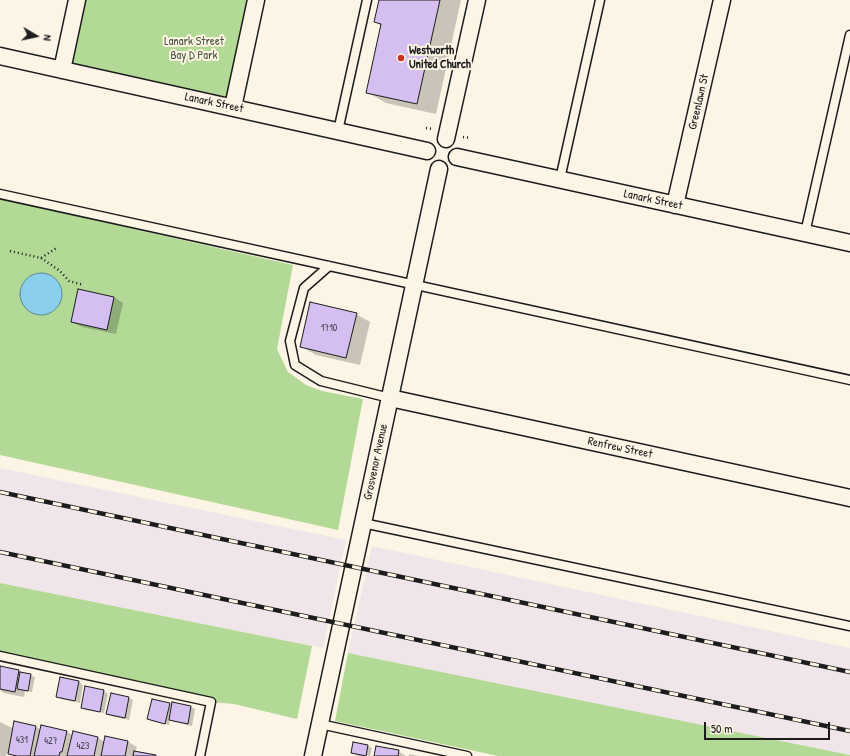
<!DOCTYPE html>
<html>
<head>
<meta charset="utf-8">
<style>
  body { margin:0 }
  #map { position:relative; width:850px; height:756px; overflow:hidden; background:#fcf5e5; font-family:"Patrick Hand",sans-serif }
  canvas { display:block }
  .north { position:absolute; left:16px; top:16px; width:40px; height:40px; -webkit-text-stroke:3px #fcf5e5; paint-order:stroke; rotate:99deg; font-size:11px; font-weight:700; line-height:16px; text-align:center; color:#1c1c1c }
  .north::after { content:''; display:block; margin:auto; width:14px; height:18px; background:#1c1c1c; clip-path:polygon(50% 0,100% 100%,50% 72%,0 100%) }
  .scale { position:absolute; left:704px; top:722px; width:126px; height:18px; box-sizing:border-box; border:2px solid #1c1c1c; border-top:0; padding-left:5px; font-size:12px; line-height:14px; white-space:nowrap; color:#1c1c1c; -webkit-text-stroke:3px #fcf5e5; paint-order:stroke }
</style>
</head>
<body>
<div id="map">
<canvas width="850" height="756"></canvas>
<div class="north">N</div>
<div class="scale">50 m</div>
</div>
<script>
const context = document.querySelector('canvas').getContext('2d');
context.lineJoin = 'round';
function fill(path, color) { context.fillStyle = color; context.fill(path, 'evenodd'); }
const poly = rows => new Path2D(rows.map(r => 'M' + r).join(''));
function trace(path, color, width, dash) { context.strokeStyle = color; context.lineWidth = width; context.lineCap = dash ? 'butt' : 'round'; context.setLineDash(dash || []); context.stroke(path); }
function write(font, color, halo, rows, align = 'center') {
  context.font = font + ' "Patrick Hand",sans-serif'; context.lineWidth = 4; context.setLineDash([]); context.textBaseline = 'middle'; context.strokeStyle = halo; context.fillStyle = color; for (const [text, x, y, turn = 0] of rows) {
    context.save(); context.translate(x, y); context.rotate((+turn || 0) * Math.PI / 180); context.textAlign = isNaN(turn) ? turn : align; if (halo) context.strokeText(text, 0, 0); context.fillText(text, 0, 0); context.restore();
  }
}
fill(poly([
  [0,468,346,540,323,648,0,583],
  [372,546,850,648,850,755,348,653]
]), '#f0e5e8');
fill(poly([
  [77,0,256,0,233,107,62,70],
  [0,199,293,265,277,349,288,372,306,385,322,391,363,399,338,530,0,455],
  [0,583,312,646,297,719,234,704,211,702,0,656],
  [348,653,850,755,850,756,498,756,335,721]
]), '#b2d996');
const water = poly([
  '20 294a21 21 0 1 1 42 0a21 21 0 1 1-42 0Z'
]);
fill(water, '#8ad0ec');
trace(water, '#5e8899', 1);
fill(poly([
  [380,0,461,0,436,114,386,103,367,92,382,26,375,22],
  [114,297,123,303,116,334,82,327,72,322],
  [356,314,370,322,360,365,316,355,302,347],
  [0,667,19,671,35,677,32,692,25,691,24,697,4,693,0,690],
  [61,679,79,682,83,685,80,703,61,699,57,697],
  [86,687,104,691,108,694,104,713,86,710,82,707],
  [111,694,129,698,133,700,129,720,111,716,107,713],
  [170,704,172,705,191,707,195,709,192,726,174,722,170,720,169,725,152,721,148,719],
  [0,722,14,729,36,727,41,730,42,726,67,732,73,735,74,732,98,738,105,742,127,741,137,747,135,752,154,756,13,756,7,753,6,756,0,756],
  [368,746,372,748,370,756,359,756,352,753],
  [398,751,406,756,375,756],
  [409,754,419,756,409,756]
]), '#0003');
const building = poly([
  [379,0,440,0,417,104,366,93,381,24,374,22,379,0],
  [78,289,114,297,107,330,71,322,78,289],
  [310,302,357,313,346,358,300,347,310,302],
  [0,666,19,670,15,692,0,689,0,666],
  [20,672,31,674,28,691,17,689,20,672],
  [60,677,79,681,75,701,56,697,60,677],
  [85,686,104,690,100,712,81,708,85,686],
  [111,693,129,697,125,718,106,714,111,693],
  [152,699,170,703,165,724,147,719,152,699],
  [172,702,191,706,188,724,169,720,172,702],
  [14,721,36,726,30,756,17,756,8,754,14,721],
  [41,725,67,731,62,752,60,752,59,756,34,756,41,725],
  [73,731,98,737,94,756,67,756,73,731],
  [105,736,128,741,125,756,101,756,105,736],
  [353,742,368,745,366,756,351,753,353,742],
  [376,746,399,750,398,756,374,756,376,746],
  [134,751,156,755,156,756,133,756,134,751]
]);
fill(building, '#d4bff0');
trace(building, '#1c1c1c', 1);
const lane = poly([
  [338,131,367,0],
  [560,179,600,0],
  [0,194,850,380],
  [805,233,850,35],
  [329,266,304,288,290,341,295,365,321,381,390,398],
  [363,523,850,626],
  [0,656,211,702,200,756],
  [320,724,467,756]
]);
const street = poly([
  [0,56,427,151],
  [62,70,77,0],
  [233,107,256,0],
  [446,139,477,0],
  [457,157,850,243],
  [675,205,722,0],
  [390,398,850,498],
  [313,756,439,169]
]);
trace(lane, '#1c1c1c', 11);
trace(street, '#1c1c1c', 19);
trace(poly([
  [426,128,433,129],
  [463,137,470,138],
  [10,251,41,258,58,247],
  [41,258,60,271,69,281,84,285]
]), '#1c1c1c', 2.5, [1, 3]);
trace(lane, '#fcf5e5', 8);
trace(street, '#fcf5e5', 16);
const rail = poly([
  [0,492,850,672],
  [0,552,850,731]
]);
trace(rail, '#1c1c1c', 4.5);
trace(rail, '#fcf5e5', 3, [9]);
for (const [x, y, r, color] of [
  [401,58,4,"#c8321e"]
]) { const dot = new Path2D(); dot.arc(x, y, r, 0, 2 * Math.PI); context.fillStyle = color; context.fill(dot); trace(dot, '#fcf5e5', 1.5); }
write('10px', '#4a4551', null, [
  ["1710",329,328],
  ["431",22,740],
  ["427",51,741],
  ["423",83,746]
]);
write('12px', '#495541', '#fcf5e5', [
  ["Lanark Street",194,42],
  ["Bay D Park",194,56]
]);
write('bold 12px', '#1c1c1c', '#fcf5e5', [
  ["Westworth",409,51],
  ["United Church",409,65]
], 'left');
write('12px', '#1c1c1c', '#fcf5e5', [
  ["Greenlawn St",699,102,-77],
  ["Lanark Street",214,103,12],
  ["Lanark Street",653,200,12],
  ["Renfrew Street",620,448,12],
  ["Grosvenor Avenue",376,462,-78]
]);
</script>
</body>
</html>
